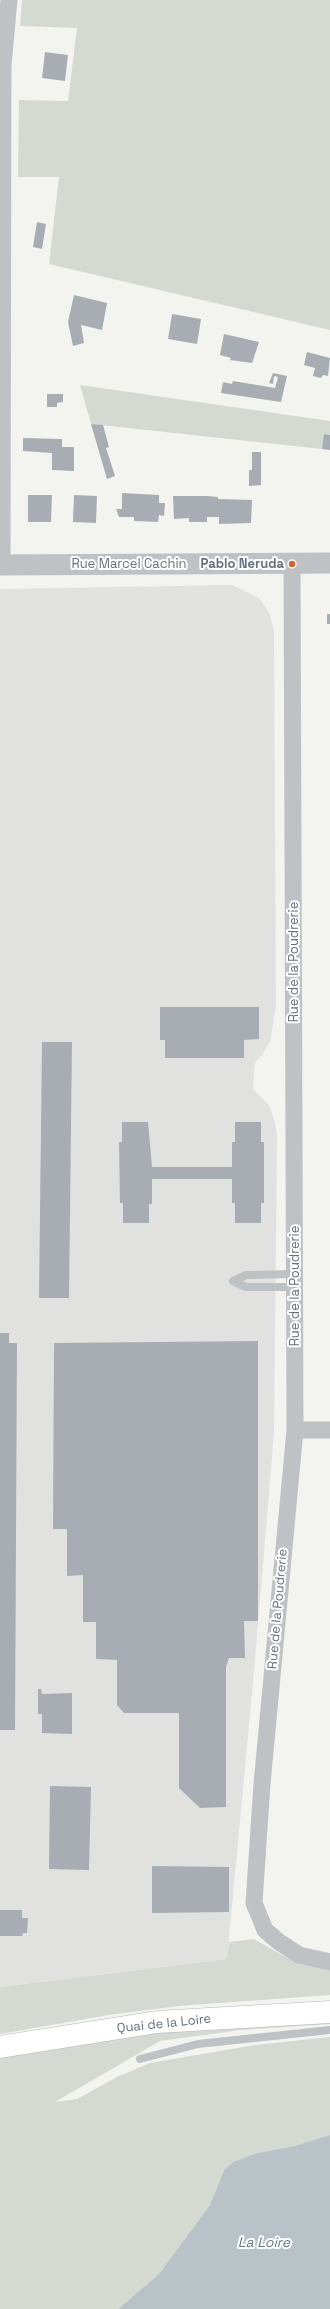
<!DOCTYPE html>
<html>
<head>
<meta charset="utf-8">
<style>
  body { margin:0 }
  canvas { display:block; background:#f3f3f0 }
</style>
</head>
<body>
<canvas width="330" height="2309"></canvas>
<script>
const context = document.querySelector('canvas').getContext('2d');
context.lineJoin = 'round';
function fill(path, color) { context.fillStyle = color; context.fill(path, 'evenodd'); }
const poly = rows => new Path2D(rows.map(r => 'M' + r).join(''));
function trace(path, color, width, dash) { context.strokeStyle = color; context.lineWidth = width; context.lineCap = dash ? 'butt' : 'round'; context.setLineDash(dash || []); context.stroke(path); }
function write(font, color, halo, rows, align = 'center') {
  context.font = font + ' "Space Grotesk",sans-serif'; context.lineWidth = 4; context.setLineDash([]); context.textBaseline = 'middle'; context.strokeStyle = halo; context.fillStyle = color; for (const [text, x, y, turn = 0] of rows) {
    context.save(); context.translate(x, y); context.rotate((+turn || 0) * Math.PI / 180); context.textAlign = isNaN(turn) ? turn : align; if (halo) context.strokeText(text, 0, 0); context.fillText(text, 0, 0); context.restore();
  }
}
fill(poly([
  [232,585,259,598,269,612,274,631,276,1006,270,1042,262,1055,255,1062,253,1089,269,1105,275,1122,277,1135,276,1246,274,1433,254,1672,227,1959,0,1987,0,589]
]), '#e1e2e0');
fill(poly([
  [22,0,330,0,330,330,49,264,59,177,18,177,19,100,68,101,77,28,20,26],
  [80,385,330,421,330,435,324,434,322,449,91,424],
  [254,1939,287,1958,330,1968,330,1995,178,2006,109,2015,0,2034,0,1987,227,1959,229,1942],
  [330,2018,330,2024,241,2030,160,2041,55,2102,77,2099,119,2076,150,2063,255,2045,330,2037,330,2135,224,2170,210,2205,159,2274,118,2309,0,2309,0,2058,89,2042,198,2028]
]), '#d4dad1');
fill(poly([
  [330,2135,330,2309,118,2309,159,2274,210,2205,224,2170,234,2162,254,2154,295,2146]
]), '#b9c2c7');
fill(poly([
  [45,52,68,55,65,81,42,78],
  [37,222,46,224,42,249,33,247],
  [74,295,107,303,102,330,81,325,84,343,73,346,68,322],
  [172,314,201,319,197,344,168,339],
  [224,334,259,342,252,363,230,360,231,358,220,355],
  [307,352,330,358,328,376,323,375,321,378,313,376,315,368,304,365],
  [273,373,287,376,281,402,221,393,223,382,232,384,233,381,275,388,278,377,274,376,273,384,269,383],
  [47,394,63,394,63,402,57,403,57,407,47,407],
  [91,424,103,425,109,447,106,448,115,476,107,479],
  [324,434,330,435,330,450,322,449],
  [23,438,62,439,62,447,74,447,74,471,52,470,52,453,23,451],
  [252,452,261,452,261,485,249,486,249,470,252,470],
  [122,493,159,495,159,503,165,503,164,516,159,515,158,522,134,521,134,517,119,517,116,509,122,509],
  [28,495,52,495,51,522,28,522],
  [74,495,97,496,96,523,73,522],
  [173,496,207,496,218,497,218,499,252,500,251,523,219,524,219,517,207,517,207,522,189,522,189,518,174,519],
  [327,614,330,614,330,624,327,624],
  [160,1007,259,1007,259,1039,244,1040,244,1058,165,1058,165,1040,160,1040],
  [42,1042,72,1042,69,1298,39,1298],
  [122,1122,148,1122,152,1167,232,1167,232,1142,235,1142,235,1122,261,1122,261,1142,264,1142,264,1203,261,1203,261,1223,235,1223,235,1203,232,1203,232,1179,152,1179,152,1204,149,1204,149,1223,123,1223,123,1203,120,1203,119,1142,122,1142],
  [0,1333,9,1333,9,1343,17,1343,15,1730,0,1730],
  [258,1341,258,1621,244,1621,245,1658,229,1658,226,1667,226,1807,200,1808,179,1788,179,1713,124,1713,117,1705,117,1660,96,1659,96,1622,83,1622,83,1575,67,1576,67,1529,53,1529,54,1343],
  [38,1689,41,1689,42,1694,72,1693,72,1734,42,1733,42,1714,38,1714],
  [50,1786,91,1787,89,1870,49,1869],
  [152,1866,229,1867,229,1912,152,1913],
  [0,1910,22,1910,22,1918,28,1918,27,1933,23,1933,22,1936,0,1936]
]), '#a7adb2');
const secondary = poly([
  [0,2047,157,2022,330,2012]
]);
trace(secondary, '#b2b6ba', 23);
trace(poly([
  [295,1287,246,1287,233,1281,246,1275,295,1274],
  [140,2059,198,2044,330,2030]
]), '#bfc2c5', 8);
trace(poly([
  [292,564,295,1430,262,1784,254,1903,265,1930,279,1942,299,1955,330,1962],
  [2,565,3,65,9,0],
  [295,1430,330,1430]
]), '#bfc2c5', 17);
trace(poly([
  [0,565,330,563]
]), '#bfc2c5', 21);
trace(secondary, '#fff', 22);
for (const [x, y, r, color] of [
  [292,564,4,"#d36330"]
]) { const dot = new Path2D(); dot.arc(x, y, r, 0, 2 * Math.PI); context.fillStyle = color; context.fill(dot); trace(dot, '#fff', 1.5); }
write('13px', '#65717e', '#fff', [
  ["Rue Marcel Cachin",129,564],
  ["Rue de la Poudrerie",294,962,-90],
  ["Rue de la Poudrerie",295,1286,-90],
  ["Rue de la Poudrerie",278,1609,-85],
  ["Quai de la Loire",164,2024,-6]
]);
write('bold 13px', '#65717e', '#fff', [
  ["Pablo Neruda",284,564]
], 'right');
write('italic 14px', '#667983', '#fff', [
  ["La Loire",264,2243]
]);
</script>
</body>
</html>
